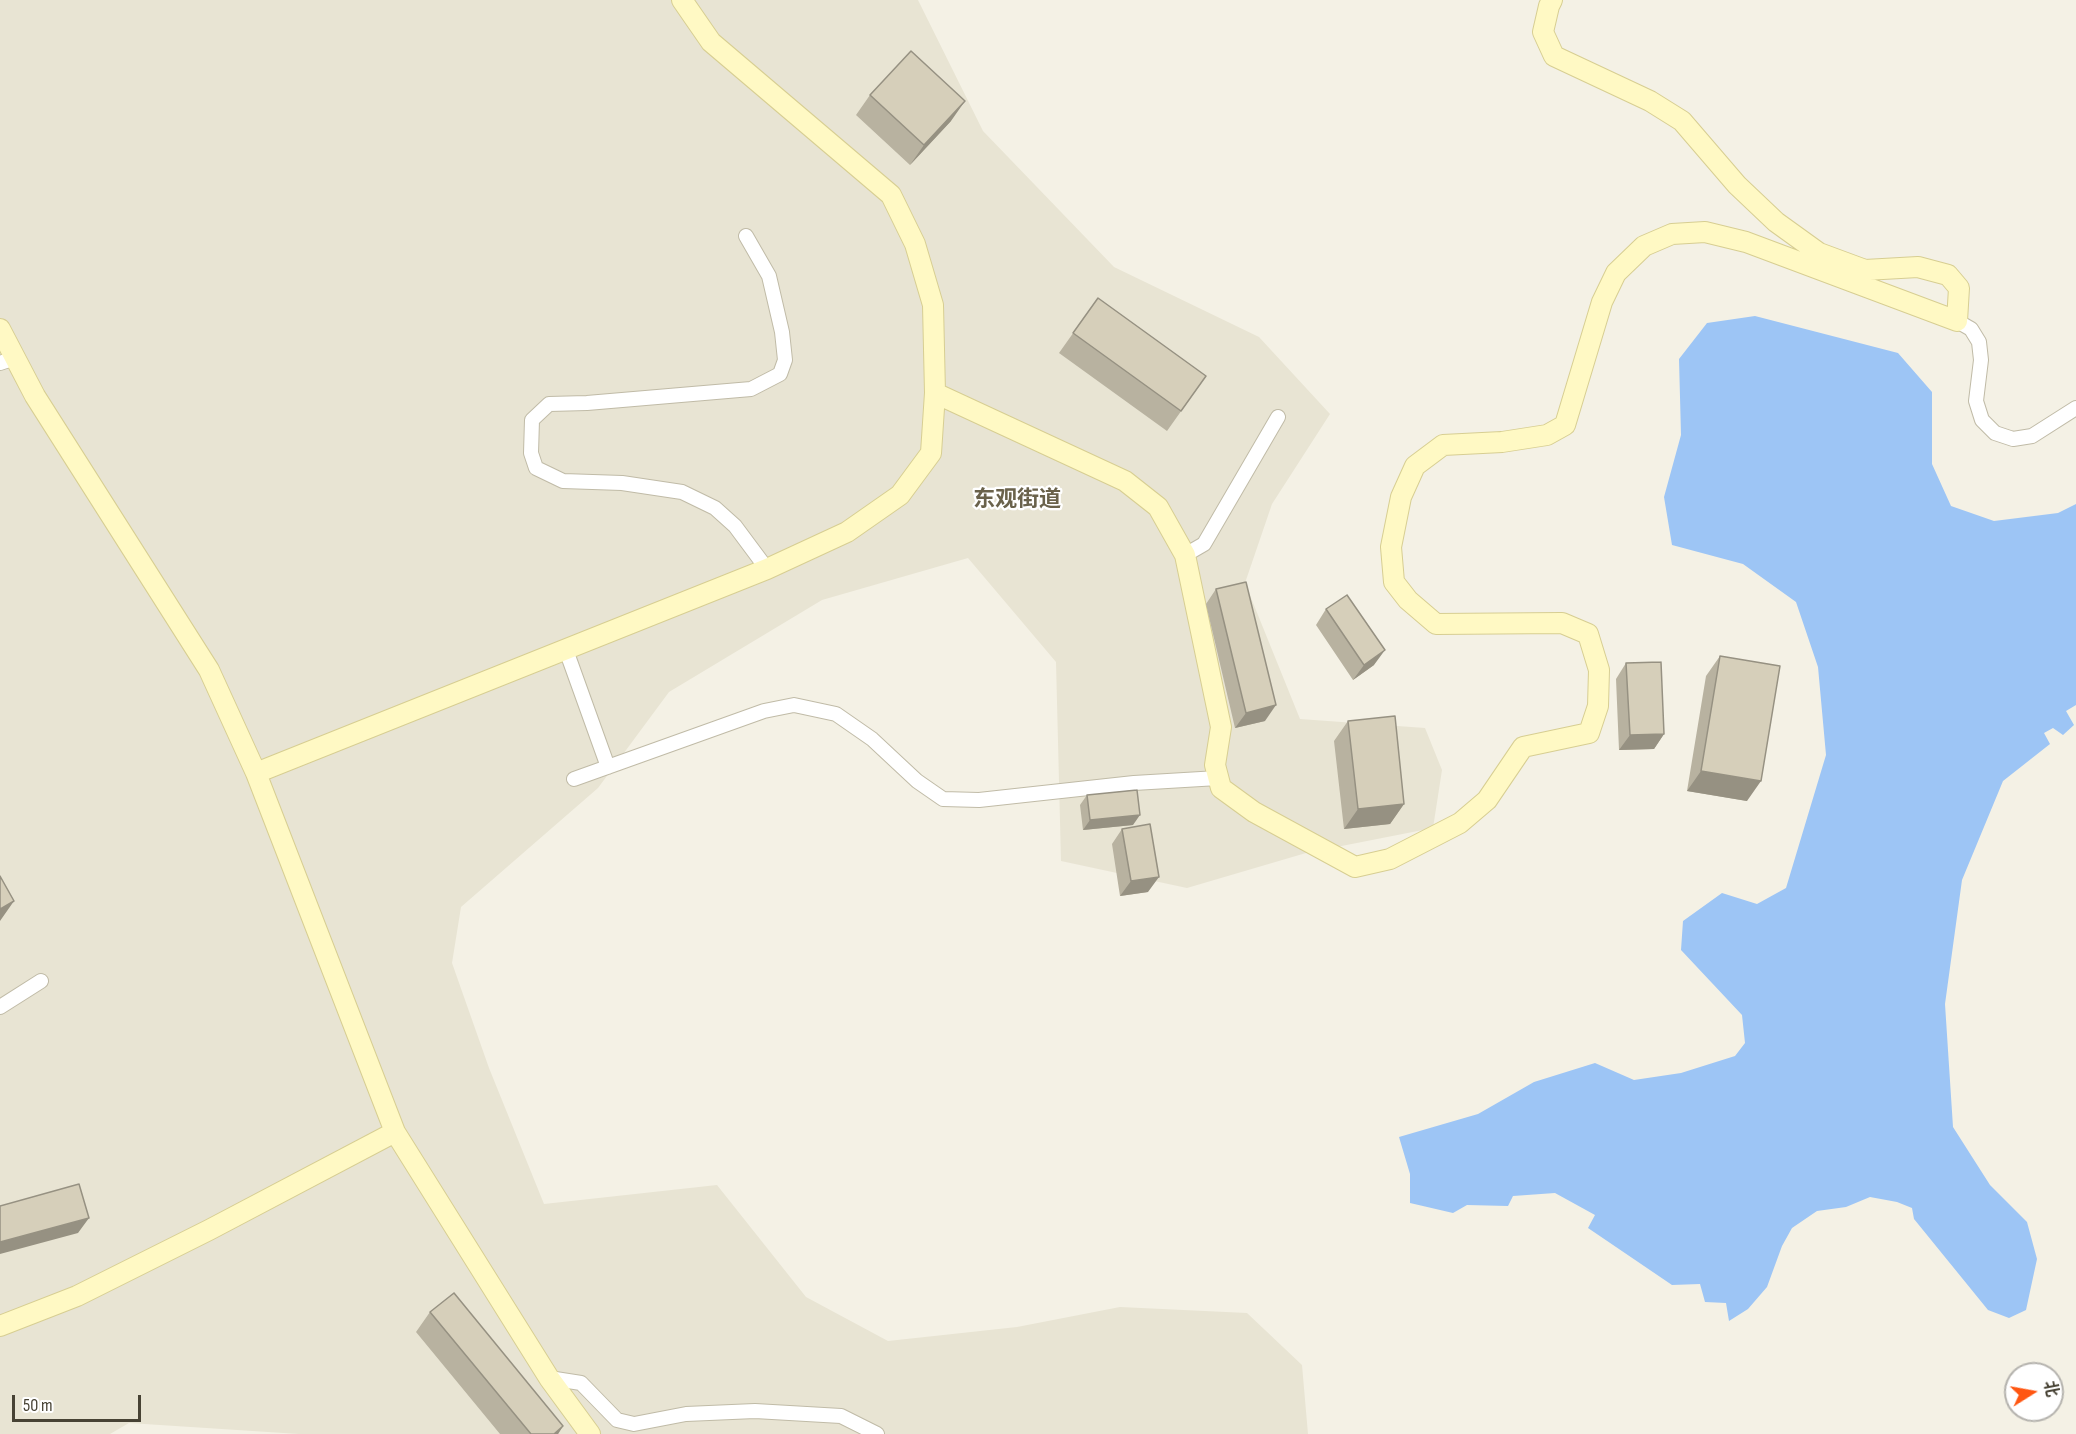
<!DOCTYPE html>
<html>
<head>
<meta charset="utf-8">
<style>
  body { margin:0 }
  #map { position:relative; width:2076px; height:1434px; overflow:hidden; background:#f4f1e5; font-family:"Sofia Sans Condensed","Noto Sans SC",sans-serif }
  canvas { display:block }
  .north { position:absolute; left:2004px; top:1362px; width:60px; height:60px; box-sizing:border-box; background:#fff; border:2px solid #b5b3ae; border-radius:50%; rotate:79deg; font-size:16px; font-weight:700; line-height:24px; text-align:center; color:#474234 }
  .north::after { content:''; display:block; margin:auto; width:21px; height:27px; background:#ff5611; clip-path:polygon(50% 0,100% 100%,50% 72%,0 100%) }
  .scale { position:absolute; left:12px; top:1395px; width:129px; height:27px; box-sizing:border-box; border:3px solid #474234; border-top:0; padding-left:8px; font-size:18px; line-height:21px; white-space:nowrap; color:#474234; -webkit-text-stroke:4px #fff; paint-order:stroke }
</style>
</head>
<body>
<div id="map">
<canvas width="2076" height="1434"></canvas>
<div class="north">北</div>
<div class="scale">50 m</div>
</div>
<script>
const context = document.querySelector('canvas').getContext('2d');
context.lineJoin = 'round';
function fill(path, color) { context.fillStyle = color; context.fill(path, 'evenodd'); }
const poly = rows => new Path2D(rows.map(r => 'M' + r).join(''));
function trace(path, color, width, dash) { context.strokeStyle = color; context.lineWidth = width; context.lineCap = dash ? 'butt' : 'round'; context.setLineDash(dash || []); context.stroke(path); }
function write(font, color, halo, rows, align = 'center') {
  context.font = font + ' "Sofia Sans Condensed","Noto Sans SC",sans-serif'; context.lineWidth = 4.5; context.setLineDash([]); context.textBaseline = 'middle'; context.strokeStyle = halo; context.fillStyle = color; for (const [text, x, y, turn = 0] of rows) {
    context.save(); context.translate(x, y); context.rotate((+turn || 0) * Math.PI / 180); context.textAlign = isNaN(turn) ? turn : align; if (halo) context.strokeText(text, 0, 0); context.fillText(text, 0, 0); context.restore();
  }
}
fill(poly([
  [0,0,918,0,983,131,1114,267,1259,337,1330,414,1272,504,1245,583,1300,719,1425,728,1442,770,1433,828,1306,853,1187,888,1061,861,1056,662,968,558,822,600,669,692,598,788,461,907,452,963,489,1068,544,1204,717,1185,806,1297,888,1341,1017,1327,1120,1307,1247,1313,1302,1365,1308,1434,299,1434,129,1423,110,1434,0,1434]
]), '#e8e4d3');
fill(poly([
  [1755,316,1898,353,1932,392,1932,464,1951,506,1994,521,2058,513,2076,504,2076,705,2066,711,2074,725,2063,735,2053,728,2044,733,2050,744,2003,781,1962,880,1945,1004,1953,1127,1990,1185,2027,1222,2037,1259,2026,1310,2009,1318,1988,1310,1914,1219,1912,1208,1897,1202,1870,1197,1846,1207,1817,1211,1792,1228,1782,1246,1767,1287,1748,1309,1729,1321,1726,1303,1705,1302,1700,1284,1672,1285,1588,1228,1595,1215,1555,1193,1513,1196,1508,1206,1467,1205,1453,1213,1410,1203,1410,1174,1399,1137,1478,1114,1534,1082,1595,1063,1634,1080,1681,1073,1735,1056,1745,1043,1742,1015,1681,950,1683,921,1722,893,1757,904,1786,888,1826,755,1818,667,1796,602,1743,564,1672,545,1664,497,1681,435,1679,359,1707,323]
]), '#9dc5f5');
const street = poly([
  [746,236,769,276,782,332,785,360,780,374,751,389,587,403,549,404,532,420,531,453,536,468,563,481,622,483,682,492,715,508,735,526,767,569],
  [1957,321,1971,329,1979,342,1981,360,1976,401,1982,420,1995,433,2013,439,2032,436,2076,408],
  [0,363,15,358],
  [1185,555,1204,544,1278,417],
  [566,650,608,767],
  [574,779,764,711,794,705,836,714,872,739,917,781,943,799,979,800,1134,783,1218,778],
  [0,1007,41,981],
  [549,1378,581,1383,617,1420,634,1424,686,1414,755,1411,841,1416,877,1434]
]);
const secondary = poly([
  [0,329,35,396,209,670,256,773,395,1132,549,1378,590,1434],
  [935,393,1125,481,1158,507,1185,555,1221,727,1215,765,1221,788,1254,812,1355,867,1390,859,1460,823,1487,800,1523,747,1589,733,1598,706,1599,670,1588,634,1562,623,1436,624,1408,600,1394,582,1391,547,1401,497,1415,466,1443,445,1502,442,1547,435,1565,425,1602,302,1616,273,1644,246,1672,234,1705,232,1746,242,1957,321,1959,288,1948,275,1918,267,1865,270,1819,253,1776,222,1737,185,1682,121,1650,101,1554,56,1543,32,1549,6,1552,0],
  [256,773,767,569,847,532,900,495,931,453,935,393,933,305,915,244,891,195,711,42,682,0],
  [0,1326,77,1296,209,1230,395,1132]
]);
trace(street, '#c0bba7', 16);
trace(secondary, '#d7ce92', 22);
trace(street, '#fff', 14);
trace(secondary, '#fff9c4', 20);
fill(poly([
  [870,95,951,121,910,165,856,115],
  [1098,298,1206,376,1167,431,1059,353],
  [1216,589,1265,721,1235,728,1206,604],
  [1326,609,1374,665,1353,680,1316,625],
  [1720,656,1747,801,1687,791,1706,676],
  [1626,663,1664,734,1654,749,1619,750,1616,679],
  [1348,721,1404,804,1390,824,1344,829,1334,741],
  [1087,795,1133,825,1083,830,1080,805],
  [1122,829,1148,892,1120,896,1112,844],
  [430,1312,563,1426,558,1434,500,1434,416,1332]
]), '#b8b2a0');
fill(poly([
  [965,101,951,121,910,165,924,145],
  [1385,650,1374,665,1353,680,1364,665],
  [1276,705,1265,721,1235,728,1246,713],
  [1664,734,1654,749,1619,750,1630,735],
  [1701,771,1761,781,1747,801,1687,791],
  [1404,804,1390,824,1344,829,1358,809],
  [1140,815,1133,825,1083,830,1090,820],
  [1159,877,1148,892,1120,896,1131,881],
  [14,901,0,921,0,909],
  [89,1218,78,1233,0,1254,0,1242],
  [563,1426,558,1434,554,1434]
]), '#969182');
const building = poly([
  [911,51,965,101,924,145,870,95,911,51],
  [1098,298,1206,376,1181,411,1073,333,1098,298],
  [1246,582,1276,705,1246,713,1216,589,1246,582],
  [1347,595,1385,650,1364,665,1326,609,1347,595],
  [1720,656,1780,666,1761,781,1701,771,1720,656],
  [1661,662,1664,734,1630,735,1626,663,1661,662],
  [1395,716,1404,804,1358,809,1348,721,1395,716],
  [1137,790,1140,815,1090,820,1087,795,1137,790],
  [1150,824,1159,877,1131,881,1122,829,1150,824],
  [0,876,14,901,0,909,0,876],
  [79,1184,89,1218,0,1242,0,1206,79,1184],
  [454,1293,563,1426,554,1434,531,1434,430,1312,454,1293]
]);
fill(building, '#d6cfba');
trace(building, '#969182', 1.5);
write('bold 22px', '#6a624b', '#fff', [
  ["东观街道",1017,500]
]);
</script>
</body>
</html>
